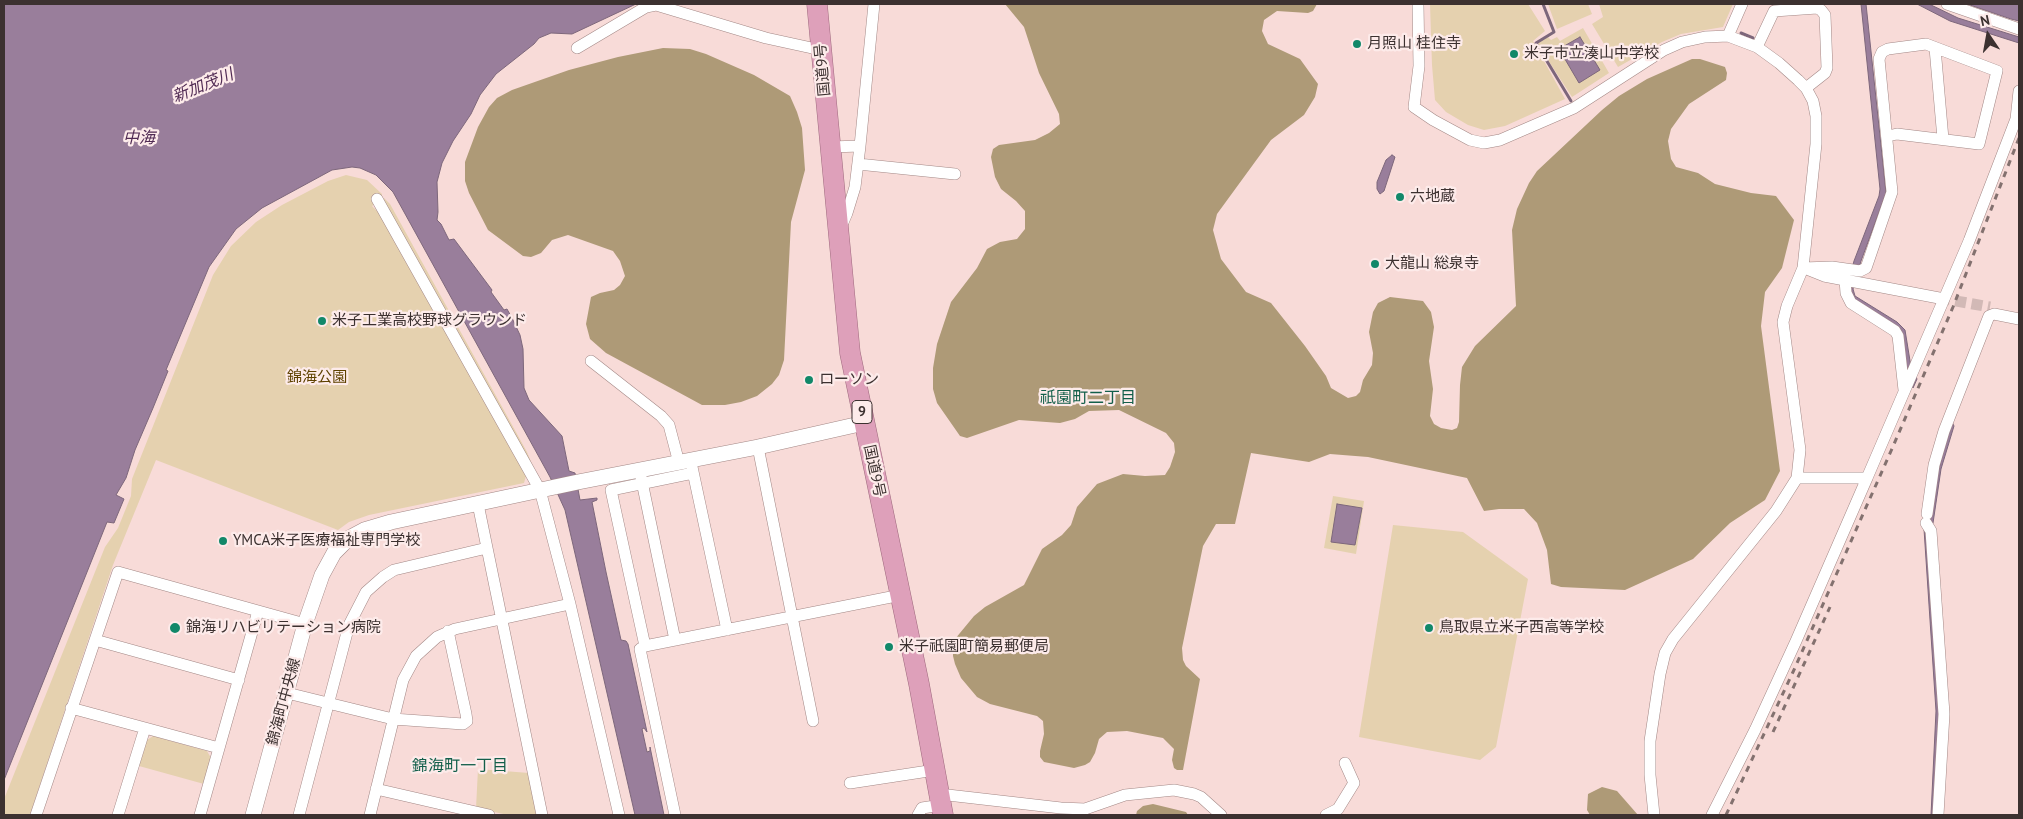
<!DOCTYPE html>
<html>
<head>
<meta charset="utf-8">
<style>
  body { margin:0 }
  #map { position:relative; width:2023px; height:819px; overflow:hidden; background:#f8dbd8; font-family:"PT Sans",sans-serif }
  canvas { display:block }
  .frame { position:absolute; inset:0; border:5px solid #3c3130; pointer-events:none }
  .north { position:absolute; left:1963px; top:10px; width:50px; height:50px; -webkit-text-stroke:4px #fdebea; paint-order:stroke; rotate:348deg; font-size:14px; font-weight:700; line-height:20px; text-align:center; color:#3c3130 }
  .north::after { content:''; display:block; margin:auto; width:18px; height:22px; background:#3c3130; clip-path:polygon(50% 0,100% 100%,50% 72%,0 100%) }
</style>
</head>
<body>
<div id="map">
<canvas width="2023" height="819"></canvas>
<div class="frame"></div>
<div class="north">N</div>
</div>
<script>
const context = document.querySelector('canvas').getContext('2d');
context.lineJoin = 'round';
function fill(path, color) { context.fillStyle = color; context.fill(path, 'evenodd'); }
const poly = rows => new Path2D(rows.map(r => 'M' + r).join(''));
function trace(path, color, width, dash) { context.strokeStyle = color; context.lineWidth = width; context.lineCap = dash ? 'butt' : 'round'; context.setLineDash(dash || []); context.stroke(path); }
function write(font, color, halo, rows, align = 'center') {
  context.font = font + ' "PT Sans","Noto Sans JP",sans-serif'; context.lineWidth = 4.5; context.setLineDash([]); context.textBaseline = 'middle'; context.strokeStyle = halo; context.fillStyle = color; for (const [text, x, y, turn = 0] of rows) {
    context.save(); context.translate(x, y); context.rotate((+turn || 0) * Math.PI / 180); context.textAlign = isNaN(turn) ? turn : align; if (halo) context.strokeText(text, 0, 0); context.fillText(text, 0, 0); context.restore();
  }
}
fill(poly([
  [1430,4,1528,4,1545,31,1533,41,1565,99,1505,126,1484,130,1468,125,1446,112,1435,100,1432,65],
  [1548,4,1588,4,1592,14,1557,29],
  [1599,4,1733,4,1723,27,1681,34,1662,42,1618,67,1592,24,1603,17],
  [1583,28,1609,73,1572,97,1537,43,1548,37,1551,40,1557,37,1560,41],
  [346,175,367,180,382,194,382,199,372,206,382,216,526,476,524,483,369,515,349,522,338,530,156,460,113,565,30,815,4,815,4,799,105,547,118,528,131,496,132,479,213,275,231,246,256,222,282,205,328,181],
  [384,198,390,204,527,452,536,474,383,200],
  [1333,496,1364,501,1356,554,1324,548],
  [1393,525,1463,532,1528,579,1496,747,1480,760,1359,737],
  [153,736,207,751,211,758,204,784,139,766,147,740],
  [478,769,529,773,538,815,508,815,476,808]
]), '#e5d1af');
fill(poly([
  [1005,4,1317,4,1313,11,1308,13,1277,11,1264,20,1262,31,1268,44,1300,59,1318,84,1315,97,1304,115,1271,140,1217,214,1213,230,1221,259,1246,292,1271,303,1305,346,1326,376,1331,388,1348,398,1356,396,1360,392,1363,380,1372,365,1373,353,1369,332,1373,312,1378,303,1390,297,1423,301,1431,312,1434,327,1429,361,1433,389,1430,416,1434,424,1441,428,1452,430,1457,428,1459,422,1460,385,1462,367,1475,346,1516,306,1512,230,1517,209,1529,183,1537,171,1602,110,1619,96,1647,79,1692,59,1700,59,1725,67,1727,73,1726,80,1689,104,1671,129,1668,141,1671,159,1676,167,1698,173,1715,184,1751,193,1776,196,1794,220,1782,268,1765,292,1761,326,1780,471,1765,500,1730,523,1693,559,1625,590,1561,587,1551,584,1547,550,1537,523,1524,509,1499,509,1484,511,1467,478,1368,457,1330,454,1309,462,1251,453,1235,524,1216,524,1203,546,1182,648,1183,660,1186,666,1200,679,1183,770,1177,770,1174,768,1172,760,1174,749,1163,738,1127,731,1107,732,1099,739,1095,753,1090,762,1085,765,1074,768,1044,762,1040,757,1040,751,1044,734,1043,721,1037,716,990,704,977,697,961,678,955,664,953,656,953,646,955,639,974,616,985,607,1024,585,1042,549,1062,535,1071,525,1077,507,1097,484,1123,474,1145,476,1165,475,1170,467,1175,452,1174,443,1166,433,1119,410,1089,411,1075,419,1060,423,1019,420,967,438,960,436,937,403,933,389,933,368,937,344,951,302,977,268,987,249,1000,242,1017,239,1025,229,1025,211,1016,201,1001,189,995,177,991,157,993,149,999,145,1035,140,1049,133,1060,124,1059,114,1039,73,1024,27],
  [663,48,690,49,706,54,754,75,790,96,797,112,802,128,805,170,791,222,784,360,779,375,772,384,757,396,741,402,725,405,702,405,606,353,590,339,586,324,591,297,600,293,614,290,620,285,625,276,620,261,613,251,568,235,552,240,541,253,531,257,523,256,488,230,469,193,465,181,465,162,478,127,489,107,497,98,512,90,569,70,618,57],
  [1602,787,1617,791,1638,815,1590,815,1587,810,1588,794],
  [1153,804,1186,812,1188,815,1136,815,1137,811,1143,806]
]), '#ae9a77');
const water = poly([
  [4,4,636,4,572,34,551,33,539,38,534,44,496,74,480,95,471,114,453,141,442,163,437,182,438,212,437,220,441,224,449,240,454,239,492,290,491,292,504,310,507,309,512,318,520,335,523,349,524,388,529,400,562,436,569,471,575,473,580,500,597,498,597,500,592,502,606,572,621,640,626,641,628,644,647,732,644,728,642,729,647,752,650,751,650,747,664,815,635,815,565,510,550,477,393,192,376,175,360,168,352,167,332,170,262,208,236,229,209,267,166,370,168,371,153,408,135,450,126,478,116,495,124,499,114,523,107,522,4,780,4,4],
  [1861,4,1866,4,1886,193,1861,261,1853,289,1855,296,1897,322,1905,330,1911,367,1917,379,1913,388,1907,374,1900,335,1855,302,1847,286,1854,261,1879,196,1880,189,1861,4],
  [1917,4,1929,4,1958,18,2019,37,2019,43,1950,21,1917,4],
  [1967,4,2019,4,2019,21,2011,19,1967,4],
  [1580,37,1600,70,1579,83,1559,49,1580,37],
  [1392,155,1395,157,1384,191,1380,194,1377,189,1377,182,1386,160,1392,155],
  [1951,420,1954,426,1941,469,1933,523,1928,531,1941,715,1935,815,1931,815,1936,711,1924,529,1951,420],
  [1337,504,1362,508,1355,545,1331,542,1337,504]
]);
fill(water, '#997e9b');
trace(water, '#7d677b', 1);
trace(poly([
  [1543,4,1554,32,1536,43,1571,101],
  [1741,33,1753,38]
]), '#7d677b', 3);
trace(poly([
  [1939,298,1990,307]
]), '#d2b9b6', 11, [11, 5.5]);
const minor = poly([
  [1418,4,1419,66,1414,107,1433,120,1470,140,1484,143,1500,140,1574,108,1664,50,1682,42,1705,37,1728,36,1757,47,1779,63,1798,80,1806,88,1813,101,1816,116,1816,144,1803,268,1787,306,1783,322,1800,450,1797,478,1776,511,1673,639,1665,653,1660,674,1650,741,1650,775,1654,815],
  [1947,4,2019,29],
  [1728,36,1742,4],
  [1757,47,1774,11,1817,8,1821,10,1825,15,1827,68,1825,73,1806,88],
  [577,48,646,7,656,5,766,38,821,50],
  [1935,48,1943,139],
  [860,146,874,4],
  [831,147,860,146,855,187,847,213,841,227],
  [858,164,955,174],
  [377,199,540,490,570,604,619,815],
  [1803,268,1832,267,1860,271,1866,268,1892,192,1879,59,1882,52,1888,49,1926,44,1997,71,1979,144,1897,134,1888,136],
  [1809,270,1824,276,1939,298],
  [1845,279,1846,293,1851,303,1895,331,1898,336,1904,390],
  [591,361,661,416,669,425,679,463],
  [758,447,813,721],
  [692,467,727,630],
  [641,477,675,640],
  [1867,478,1969,241,2016,119,2019,91],
  [478,504,542,815],
  [1927,514,1934,465,1944,431,1989,316,1994,314,2019,319],
  [1926,523,1931,531,1944,714,1938,815],
  [95,640,239,680],
  [645,646,901,595],
  [287,693,393,719,463,724,467,721,466,714,448,631],
  [71,708,219,748],
  [850,783,935,770],
  [376,789,489,815],
  [939,794,1061,808,1085,809,1125,795,1174,790,1194,794,1201,797,1221,815],
  [36,815,118,572,305,624],
  [118,815,145,728],
  [200,815,258,611],
  [299,815,349,625,366,592,383,577,394,570,487,548],
  [370,815,403,680,416,656,437,637,455,629,570,604],
  [675,815,640,649,645,646,611,490,693,473],
  [918,815,922,808,942,805],
  [1326,815,1338,809,1354,783,1345,763],
  [1712,815,1755,730,1796,641,1867,478,1797,478]
]);
const tertiary = poly([
  [253,815,305,624,322,575,334,553,349,538,364,530,391,522,578,482,758,447,864,423]
]);
const trunk = poly([
  [817,4,850,353,919,684,943,815]
]);
trace(minor, '#a38886', 12);
trace(tertiary, '#a38886', 16);
trace(trunk, '#9f6a7e', 21);
trace(minor, '#fff', 11);
trace(tertiary, '#fff', 15);
trace(trunk, '#dea0ba', 20);
trace(poly([
  [1773,732,1830,607],
  [1726,815,1793,672,1891,451,1953,307,2019,138]
]), '#83716f', 3, [6, 6]);
for (const [x, y, r, color] of [
  [1357,44,5,"#128869"],
  [1514,54,5,"#128869"],
  [1400,197,5,"#128869"],
  [1375,264,5,"#128869"],
  [322,321,5,"#128869"],
  [809,380,5,"#128869"],
  [223,541,5,"#128869"],
  [175,628,6,"#128869"],
  [1429,628,5,"#128869"],
  [889,647,5,"#128869"]
]) { const dot = new Path2D(); dot.arc(x, y, r, 0, 2 * Math.PI); context.fillStyle = color; context.fill(dot); trace(dot, '#fdebea', 2); }
for (const [x, y, w] of [
  [862,412,20]
]) { const box = new Path2D(); box.roundRect(x - w / 2, y - 11.5, w, 23, 4); context.fillStyle = '#fdebea'; context.fill(box); trace(box, '#3c3130', 1); }
write('bold 14px', '#3c3130', null, [
  ["9",862,412]
]);
write('15px', '#3c3130', '#fdebea', [
  ["月照山 桂住寺",1367,44],
  ["米子市立湊山中学校",1524,54],
  ["六地蔵",1410,197],
  ["大龍山 総泉寺",1385,264],
  ["米子工業高校野球グラウンド",332,321],
  ["ローソン",819,380],
  ["YMCA米子医療福祉専門学校",233,541],
  ["錦海リハビリテーション病院",186,628],
  ["鳥取県立米子西高等学校",1439,628],
  ["米子祇園町簡易郵便局",899,647]
], 'left');
write('15px', '#3c3130', '#fdebea', [
  ["国道9号",823,70,-95],
  ["国道9号",874,471,78],
  ["錦海町中央線",284,702,-75]
]);
write('15px', '#5e4200', '#fdebea', [
  ["錦海公園",317,378]
]);
write('italic 16px', '#512b54', '#fdebea', [
  ["新加茂川",203,86,-22],
  ["中海",139,138]
]);
write('16px', '#135f4a', '#fdebea', [
  ["祇園町二丁目",1088,398],
  ["錦海町一丁目",460,766]
]);
</script>
</body>
</html>
